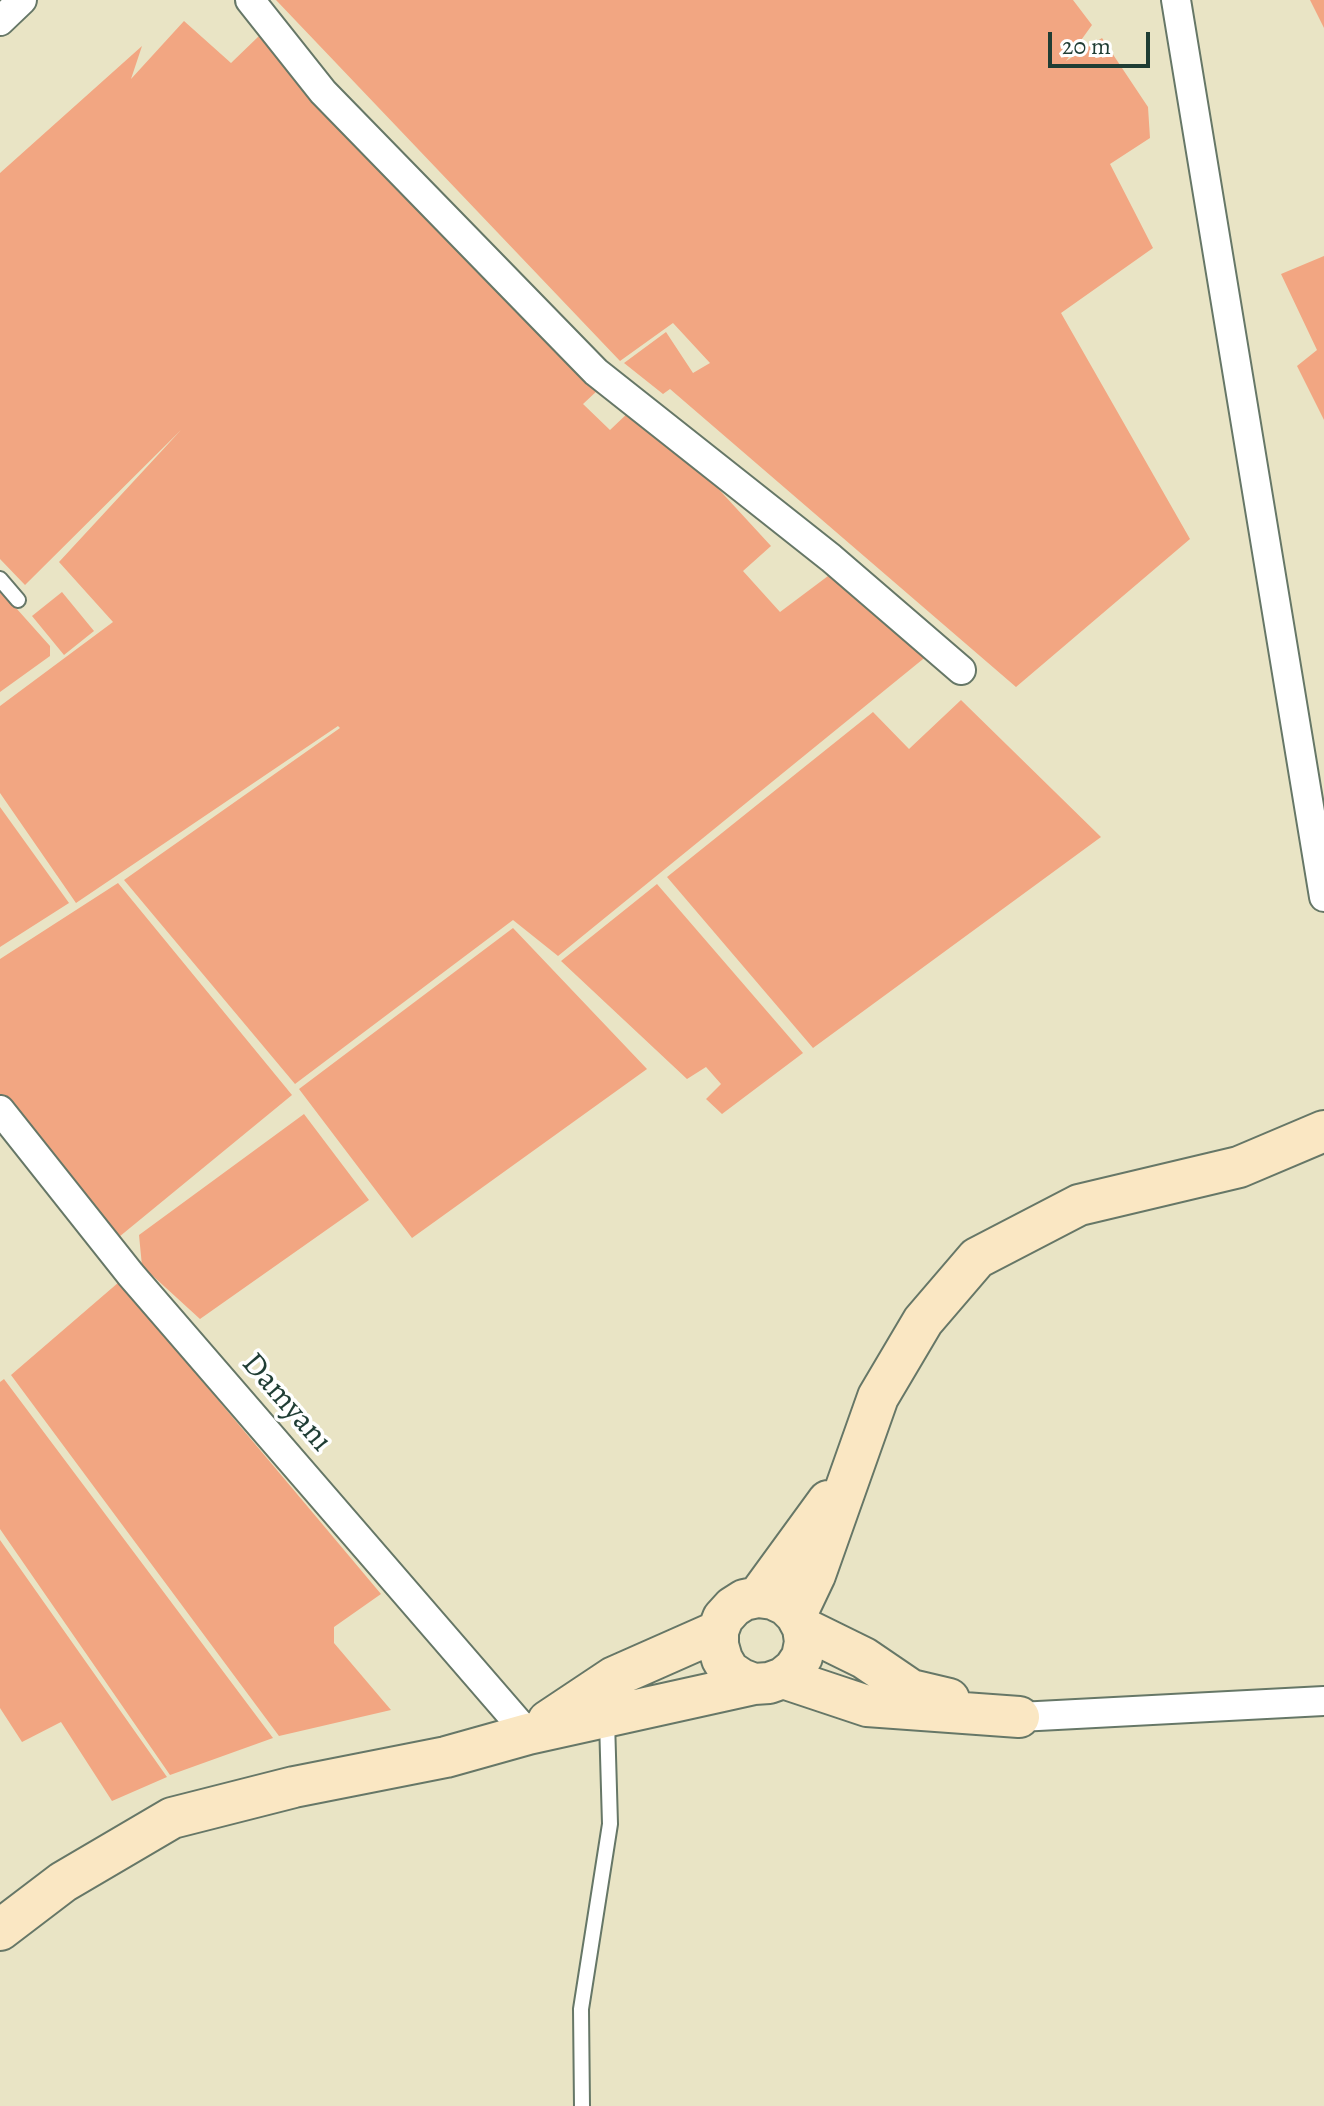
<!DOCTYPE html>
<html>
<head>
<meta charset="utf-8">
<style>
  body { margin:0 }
  #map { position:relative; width:1324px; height:2106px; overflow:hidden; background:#e9e4c5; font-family:Alegreya,serif }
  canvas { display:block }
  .scale { position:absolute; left:1048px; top:32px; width:102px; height:36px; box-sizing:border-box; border:4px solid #1f3d34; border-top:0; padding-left:10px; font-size:24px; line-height:28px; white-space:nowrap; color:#1f3d34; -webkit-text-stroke:6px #fff; paint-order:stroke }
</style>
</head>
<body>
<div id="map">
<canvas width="1324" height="2106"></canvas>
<div class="scale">20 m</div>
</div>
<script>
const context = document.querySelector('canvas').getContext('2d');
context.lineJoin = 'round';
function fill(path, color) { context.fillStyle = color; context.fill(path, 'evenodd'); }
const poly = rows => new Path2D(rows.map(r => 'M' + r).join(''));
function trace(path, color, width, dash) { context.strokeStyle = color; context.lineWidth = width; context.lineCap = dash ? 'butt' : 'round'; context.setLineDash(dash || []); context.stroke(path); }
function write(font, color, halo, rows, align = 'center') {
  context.font = font + ' Alegreya,serif'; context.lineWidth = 7; context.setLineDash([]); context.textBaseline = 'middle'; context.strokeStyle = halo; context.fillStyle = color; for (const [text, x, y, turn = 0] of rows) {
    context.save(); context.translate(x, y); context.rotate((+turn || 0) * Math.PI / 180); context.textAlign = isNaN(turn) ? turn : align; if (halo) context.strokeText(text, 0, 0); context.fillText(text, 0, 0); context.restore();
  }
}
fill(poly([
  [276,0,1073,0,1092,25,1066,61,1102,38,1148,107,1150,138,1110,164,1153,248,1061,313,1190,539,1016,687,670,389,663,394,624,363,666,332,693,373,710,363,673,323,620,361],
  [1310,0,1324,0,1324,28],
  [184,21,231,63,259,36,458,248,598,390,583,404,610,430,630,411,713,483,771,546,743,571,780,612,828,576,928,655,558,956,513,920,295,1084,124,880,340,728,338,726,76,903,0,793,0,706,113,622,59,562,181,430,25,585,0,559,0,173,142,46,131,79],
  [1324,256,1324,420,1297,366,1317,350,1281,274],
  [0,590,50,646,50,656,0,692],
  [62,592,94,631,64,655,32,616],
  [961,700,1101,837,813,1048,667,877,873,712,909,749],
  [0,807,69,903,0,947],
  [118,883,292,1095,108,1246,0,1101,0,959],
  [657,884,803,1053,722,1114,706,1099,721,1084,706,1067,687,1079,561,961],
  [513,928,647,1069,412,1238,299,1089],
  [304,1114,369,1200,200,1319,142,1266,139,1235],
  [119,1282,381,1594,334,1627,334,1643,391,1710,279,1736,11,1375],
  [4,1379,273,1738,170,1775,0,1529,0,1382],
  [0,1540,167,1777,112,1801,61,1722,22,1742,0,1708]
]), '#f2a682');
const lane = poly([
  [0,579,18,600],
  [582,2106,581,2009,610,1824,607,1721]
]);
const street = poly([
  [250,0,323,92,596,372,831,558,961,670],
  [1176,0,1324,897],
  [0,21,22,0],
  [0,1110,131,1275,528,1734],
  [1019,1717,1324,1701]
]);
const secondary = poly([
  [758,1597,773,1599,786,1605,796,1615,803,1628,805,1642,802,1657,794,1669,783,1678,769,1683,754,1684,741,1679,729,1671,722,1659,718,1645,718,1631,723,1618,733,1607,744,1600,758,1597,828,1501],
  [796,1615,815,1575,878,1397,923,1321,977,1258,1079,1205,1239,1167,1324,1131],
  [803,1628,864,1658,911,1690,949,1699],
  [783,1678,867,1706,1019,1717],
  [548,1721,614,1677,718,1631],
  [0,1930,63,1882,172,1818,294,1787,446,1757,528,1734,754,1684]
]);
trace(lane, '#667767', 18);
trace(street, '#667767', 32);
trace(secondary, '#667767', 44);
trace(lane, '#fff', 14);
trace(street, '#fff', 28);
trace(secondary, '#fae7c3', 40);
write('32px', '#1f3d34', '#fff', [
  ["Damyanı",286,1403,49]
]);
</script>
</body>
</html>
